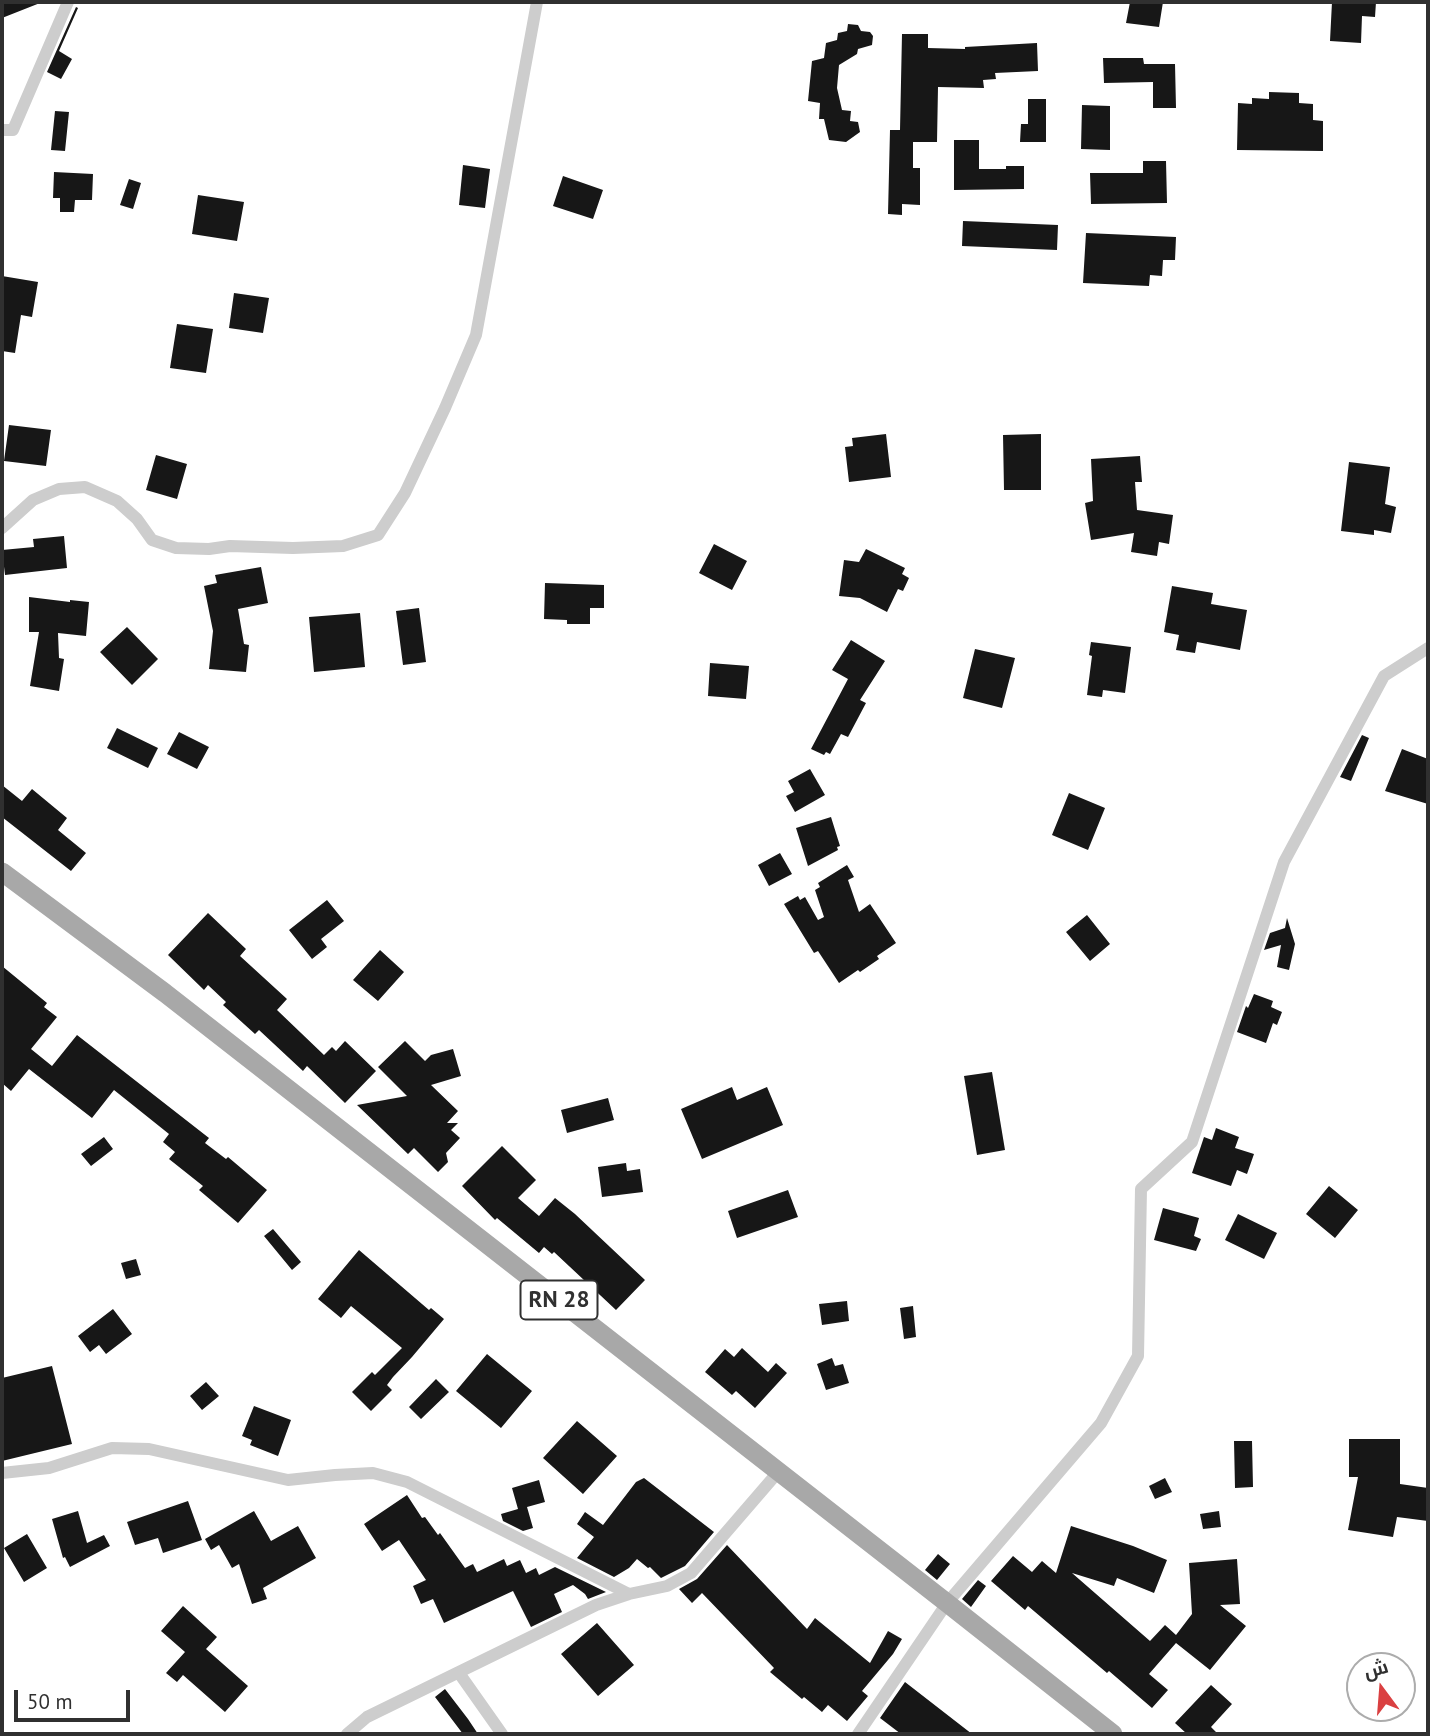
<!DOCTYPE html>
<html>
<head>
<meta charset="utf-8">
<style>
  body { margin:0 }
  #map { position:relative; width:1430px; height:1736px; overflow:hidden; background:#fff; font-family:"PT Sans",Cairo,sans-serif }
  canvas { display:block }
  .frame { position:absolute; inset:0; border:4px solid #303030; pointer-events:none }
  .north { position:absolute; left:1346px; top:1652px; width:70px; height:70px; box-sizing:border-box; background:#fff; border:2px solid #acacac; border-radius:50%; rotate:344deg; font-size:19px; font-weight:700; line-height:28px; text-align:center; color:#303030 }
  .north::after { content:''; display:block; margin:auto; width:24px; height:32px; background:#da4041; clip-path:polygon(50% 0,100% 100%,50% 72%,0 100%) }
  .scale { position:absolute; left:14px; top:1690px; width:116px; height:32px; box-sizing:border-box; border:4px solid #303030; border-top:0; padding-left:9px; font-size:21px; line-height:24px; white-space:nowrap; color:#303030; -webkit-text-stroke:5px #fff; paint-order:stroke }
</style>
</head>
<body>
<div id="map">
<canvas width="1430" height="1736"></canvas>
<div class="frame"></div>
<div class="north">ش</div>
<div class="scale">50 m</div>
</div>
<script>
const context = document.querySelector('canvas').getContext('2d');
context.lineJoin = 'round';
function fill(path, color) { context.fillStyle = color; context.fill(path, 'evenodd'); }
const poly = rows => new Path2D(rows.map(r => 'M' + r).join(''));
function trace(path, color, width, dash) { context.strokeStyle = color; context.lineWidth = width; context.lineCap = dash ? 'butt' : 'round'; context.setLineDash(dash || []); context.stroke(path); }
function write(font, color, halo, rows, align = 'center') {
  context.font = font + ' "PT Sans",sans-serif'; context.lineWidth = 7; context.setLineDash([]); context.textBaseline = 'middle'; context.strokeStyle = halo; context.fillStyle = color; for (const [text, x, y, turn = 0] of rows) {
    context.save(); context.translate(x, y); context.rotate((+turn || 0) * Math.PI / 180); context.textAlign = isNaN(turn) ? turn : align; if (halo) context.strokeText(text, 0, 0); context.fillText(text, 0, 0); context.restore();
  }
}
fill(poly([
  [2,2,40,2,40,3,2,18],
  [1130,2,1163,2,1159,27,1126,23],
  [1332,2,1376,2,1375,17,1362,16,1361,43,1330,41],
  [76,7,78,8,59,51,72,59,61,79,47,72],
  [848,24,858,25,861,31,870,32,873,36,872,45,858,49,857,54,839,65,837,88,842,110,851,111,850,121,858,122,860,132,846,142,829,140,824,119,819,119,820,103,808,101,812,61,824,58,826,43,837,40,838,33,847,31],
  [902,34,928,34,928,48,965,49,965,47,1037,43,1038,71,995,73,996,79,983,80,984,88,938,87,937,142,913,142,913,168,920,168,920,205,902,204,902,215,888,214,890,130,900,130],
  [1103,58,1143,58,1144,64,1175,64,1176,108,1153,108,1153,82,1104,83],
  [1269,92,1299,93,1299,103,1313,104,1313,120,1323,121,1323,151,1237,150,1238,103,1252,104,1252,98,1269,99],
  [1028,99,1046,99,1046,142,1020,142,1021,124,1028,124],
  [1082,105,1110,106,1110,150,1081,149],
  [55,111,69,112,65,151,51,150],
  [954,140,979,140,979,169,1006,169,1006,166,1024,166,1024,189,954,190],
  [1143,161,1166,161,1167,203,1091,204,1090,173,1143,173],
  [463,165,490,169,485,208,459,205],
  [54,172,93,174,92,200,75,200,74,212,60,212,60,198,53,198],
  [563,176,603,190,593,219,553,206],
  [129,179,141,183,133,209,120,205],
  [198,195,244,202,237,241,192,234],
  [963,221,1058,225,1057,250,962,246],
  [1086,233,1176,237,1175,260,1163,260,1162,276,1150,275,1149,286,1083,283],
  [2,276,38,282,32,317,21,315,15,353,2,351],
  [234,293,269,298,263,333,229,328],
  [177,324,213,329,206,373,170,368],
  [9,425,51,430,46,466,4,461],
  [886,434,891,477,849,482,845,447,853,446,852,438],
  [1041,434,1041,490,1004,490,1003,435],
  [156,455,187,464,177,499,146,490],
  [1140,456,1142,482,1135,482,1137,510,1173,515,1169,544,1159,542,1157,556,1131,552,1134,533,1091,540,1085,503,1093,501,1091,459],
  [1349,462,1390,467,1385,504,1396,507,1391,533,1374,530,1374,535,1341,531],
  [64,536,67,568,5,575,2,550,34,547,33,539],
  [714,544,747,561,732,590,699,573],
  [866,549,905,568,902,574,909,578,903,591,898,589,887,612,860,598,839,596,844,560,859,562],
  [261,567,268,603,238,609,244,644,249,645,246,672,209,669,213,631,204,586,217,583,215,575],
  [545,583,604,585,604,608,590,608,590,624,567,624,567,620,544,619],
  [1172,586,1213,593,1211,604,1247,610,1240,650,1197,642,1195,653,1176,650,1179,635,1164,632],
  [29,597,70,602,70,600,89,602,86,636,58,633,59,658,64,659,59,691,30,686,39,632,29,632],
  [419,608,426,662,403,665,396,611],
  [360,613,365,667,314,672,309,617],
  [127,627,158,659,132,685,100,652],
  [851,640,885,661,860,700,866,703,848,737,841,734,830,754,826,752,824,755,811,749,848,679,832,670],
  [1091,642,1131,647,1125,693,1103,690,1102,697,1087,695,1092,656,1089,655],
  [975,649,1015,658,1002,708,963,698],
  [710,663,749,666,746,699,708,696],
  [117,728,158,748,148,768,107,748],
  [179,732,209,747,197,769,167,754],
  [1362,735,1369,738,1351,781,1340,777],
  [1402,749,1428,759,1428,804,1385,791],
  [810,769,825,795,795,812,786,796,794,792,788,781],
  [2,785,22,801,32,789,67,818,58,830,86,853,71,871,2,817],
  [1069,793,1105,808,1088,850,1052,835],
  [831,817,840,846,837,847,838,850,808,866,796,828],
  [780,853,792,874,769,886,758,865],
  [847,865,854,877,848,880,859,912,870,904,896,943,877,956,879,959,860,972,858,970,839,983,818,951,814,953,784,904,798,896,800,900,805,897,818,920,824,917,815,890,820,887,818,883],
  [327,900,344,921,321,939,327,947,312,959,289,930],
  [208,913,246,949,240,956,287,999,277,1010,324,1055,332,1047,336,1051,345,1041,376,1071,345,1103,307,1066,303,1071,259,1030,255,1034,223,1005,226,1002,208,985,204,990,168,955],
  [1087,915,1110,944,1090,961,1066,932],
  [1287,918,1295,944,1289,970,1277,967,1281,945,1264,950,1270,933,1285,928],
  [380,950,404,972,378,1001,353,980],
  [2,966,47,1003,44,1007,57,1017,31,1049,52,1066,77,1035,209,1138,205,1143,226,1159,228,1157,267,1190,238,1223,199,1190,203,1186,169,1159,175,1152,163,1142,169,1134,114,1090,92,1118,29,1069,11,1091,2,1083],
  [1254,994,1273,1001,1271,1007,1282,1012,1277,1025,1273,1023,1266,1043,1237,1032,1246,1006,1248,1008],
  [405,1041,425,1061,431,1055,453,1049,461,1076,431,1085,458,1111,447,1123,458,1123,451,1130,460,1138,446,1153,448,1162,438,1172,414,1148,408,1154,357,1105,407,1096,378,1067],
  [992,1072,1005,1150,977,1155,964,1076],
  [732,1087,737,1100,767,1087,783,1125,702,1159,681,1109],
  [608,1098,614,1120,567,1133,561,1110],
  [1216,1128,1239,1137,1235,1148,1254,1154,1247,1174,1237,1170,1231,1186,1192,1173,1204,1137,1212,1140],
  [104,1137,113,1149,91,1166,81,1154],
  [502,1146,536,1180,518,1198,539,1216,555,1198,575,1214,645,1280,616,1310,554,1252,552,1254,544,1247,539,1253,497,1218,495,1220,462,1186],
  [626,1163,627,1171,640,1169,643,1192,602,1197,598,1167],
  [1329,1186,1358,1210,1335,1238,1306,1214],
  [788,1190,798,1217,737,1238,728,1211],
  [1163,1208,1199,1218,1194,1236,1201,1239,1196,1251,1154,1240],
  [1238,1214,1277,1233,1264,1259,1225,1240],
  [273,1229,301,1262,292,1270,264,1236],
  [359,1250,429,1310,431,1308,444,1319,412,1357,393,1377,387,1385,392,1390,371,1411,352,1392,372,1372,375,1375,402,1348,351,1306,341,1318,318,1299],
  [136,1259,141,1275,126,1279,121,1263],
  [847,1301,849,1321,822,1325,819,1304],
  [913,1306,916,1337,904,1339,900,1308],
  [113,1309,132,1334,106,1354,99,1345,90,1352,78,1336],
  [742,1348,768,1372,776,1363,787,1373,755,1408,736,1391,732,1395,705,1372,725,1349,734,1357],
  [487,1354,532,1391,501,1428,456,1391],
  [832,1358,835,1366,843,1364,849,1383,826,1390,817,1364],
  [52,1366,72,1444,2,1461,2,1378],
  [436,1379,449,1392,421,1419,409,1407],
  [206,1382,219,1396,202,1410,190,1396],
  [254,1406,291,1420,278,1456,250,1445,252,1440,242,1436],
  [577,1421,617,1456,583,1494,543,1458],
  [1349,1439,1400,1439,1400,1484,1428,1488,1428,1521,1397,1517,1393,1537,1348,1530,1358,1477,1349,1477],
  [1234,1441,1252,1441,1253,1487,1235,1488],
  [644,1478,714,1532,685,1566,661,1578,650,1567,648,1568,637,1559,629,1568,614,1577,577,1558,594,1537,577,1524,585,1512,603,1525,636,1482],
  [1165,1478,1172,1492,1155,1499,1149,1486],
  [539,1480,545,1502,527,1507,533,1528,523,1531,503,1521,501,1514,518,1509,512,1488],
  [407,1495,422,1518,425,1517,438,1535,440,1533,465,1568,473,1564,477,1572,504,1559,507,1566,520,1560,526,1573,536,1568,539,1575,555,1567,606,1592,588,1599,585,1594,573,1585,554,1594,562,1612,531,1627,513,1591,444,1623,433,1599,421,1604,413,1586,426,1580,399,1540,382,1551,364,1524],
  [188,1501,202,1540,163,1553,158,1538,135,1545,127,1522],
  [78,1511,87,1543,104,1535,110,1546,70,1567,65,1557,63,1558,52,1519],
  [254,1511,271,1541,298,1526,316,1558,263,1588,267,1599,252,1604,239,1564,232,1568,219,1545,211,1550,205,1539],
  [1219,1511,1221,1527,1203,1529,1200,1514],
  [1071,1526,1133,1546,1167,1560,1154,1593,1117,1578,1114,1586,1072,1573,1150,1641,1165,1625,1176,1635,1192,1614,1189,1563,1237,1559,1240,1604,1220,1605,1246,1626,1210,1670,1176,1643,1149,1674,1168,1690,1152,1708,1109,1671,1107,1673,1028,1606,1025,1610,991,1581,1013,1556,1032,1572,1042,1561,1056,1573],
  [27,1534,47,1568,24,1582,4,1548],
  [727,1545,807,1629,815,1618,870,1663,888,1631,902,1639,893,1654,862,1691,868,1696,847,1721,828,1705,822,1712,804,1697,802,1699,770,1672,774,1668,702,1593,692,1603,679,1589,697,1579],
  [938,1554,950,1564,937,1580,925,1570],
  [978,1580,986,1586,971,1607,962,1599],
  [183,1606,217,1637,206,1649,248,1686,225,1712,183,1675,177,1682,166,1673,185,1652,161,1631],
  [597,1623,634,1665,598,1696,561,1654],
  [905,1682,972,1734,901,1734,880,1718],
  [1211,1685,1232,1704,1211,1727,1218,1734,1187,1734,1175,1723],
  [445,1689,468,1719,478,1734,463,1734,435,1697]
]), '#171717');
trace(poly([
  [2,130,13,130,68,2],
  [2,528,33,500,59,489,85,487,117,501,137,519,152,540,176,548,209,549,230,546,293,548,343,546,378,535,405,493,445,408,476,335,537,2],
  [2,1473,49,1468,112,1448,149,1449,288,1480,335,1475,373,1473,407,1482,629,1594],
  [459,1673,502,1734],
  [347,1734,367,1717,596,1605,629,1594,667,1586,691,1573,779,1471],
  [858,1734,947,1603,1101,1423,1138,1356,1141,1189,1192,1142,1284,862,1384,676,1428,648]
]), '#cdcdcd', 12);
trace(poly([
  [2,872,165,993,947,1603,1113,1734]
]), '#a8a8a8', 19);
for (const [x, y, w] of [
  [559,1300,77]
]) { const box = new Path2D(); box.roundRect(x - w / 2, y - 19.5, w, 39, 5); context.fillStyle = '#fff'; context.fill(box); trace(box, '#303030', 2); }
write('bold 23px', '#303030', null, [
  ["RN 28",559,1300]
]);
</script>
</body>
</html>
